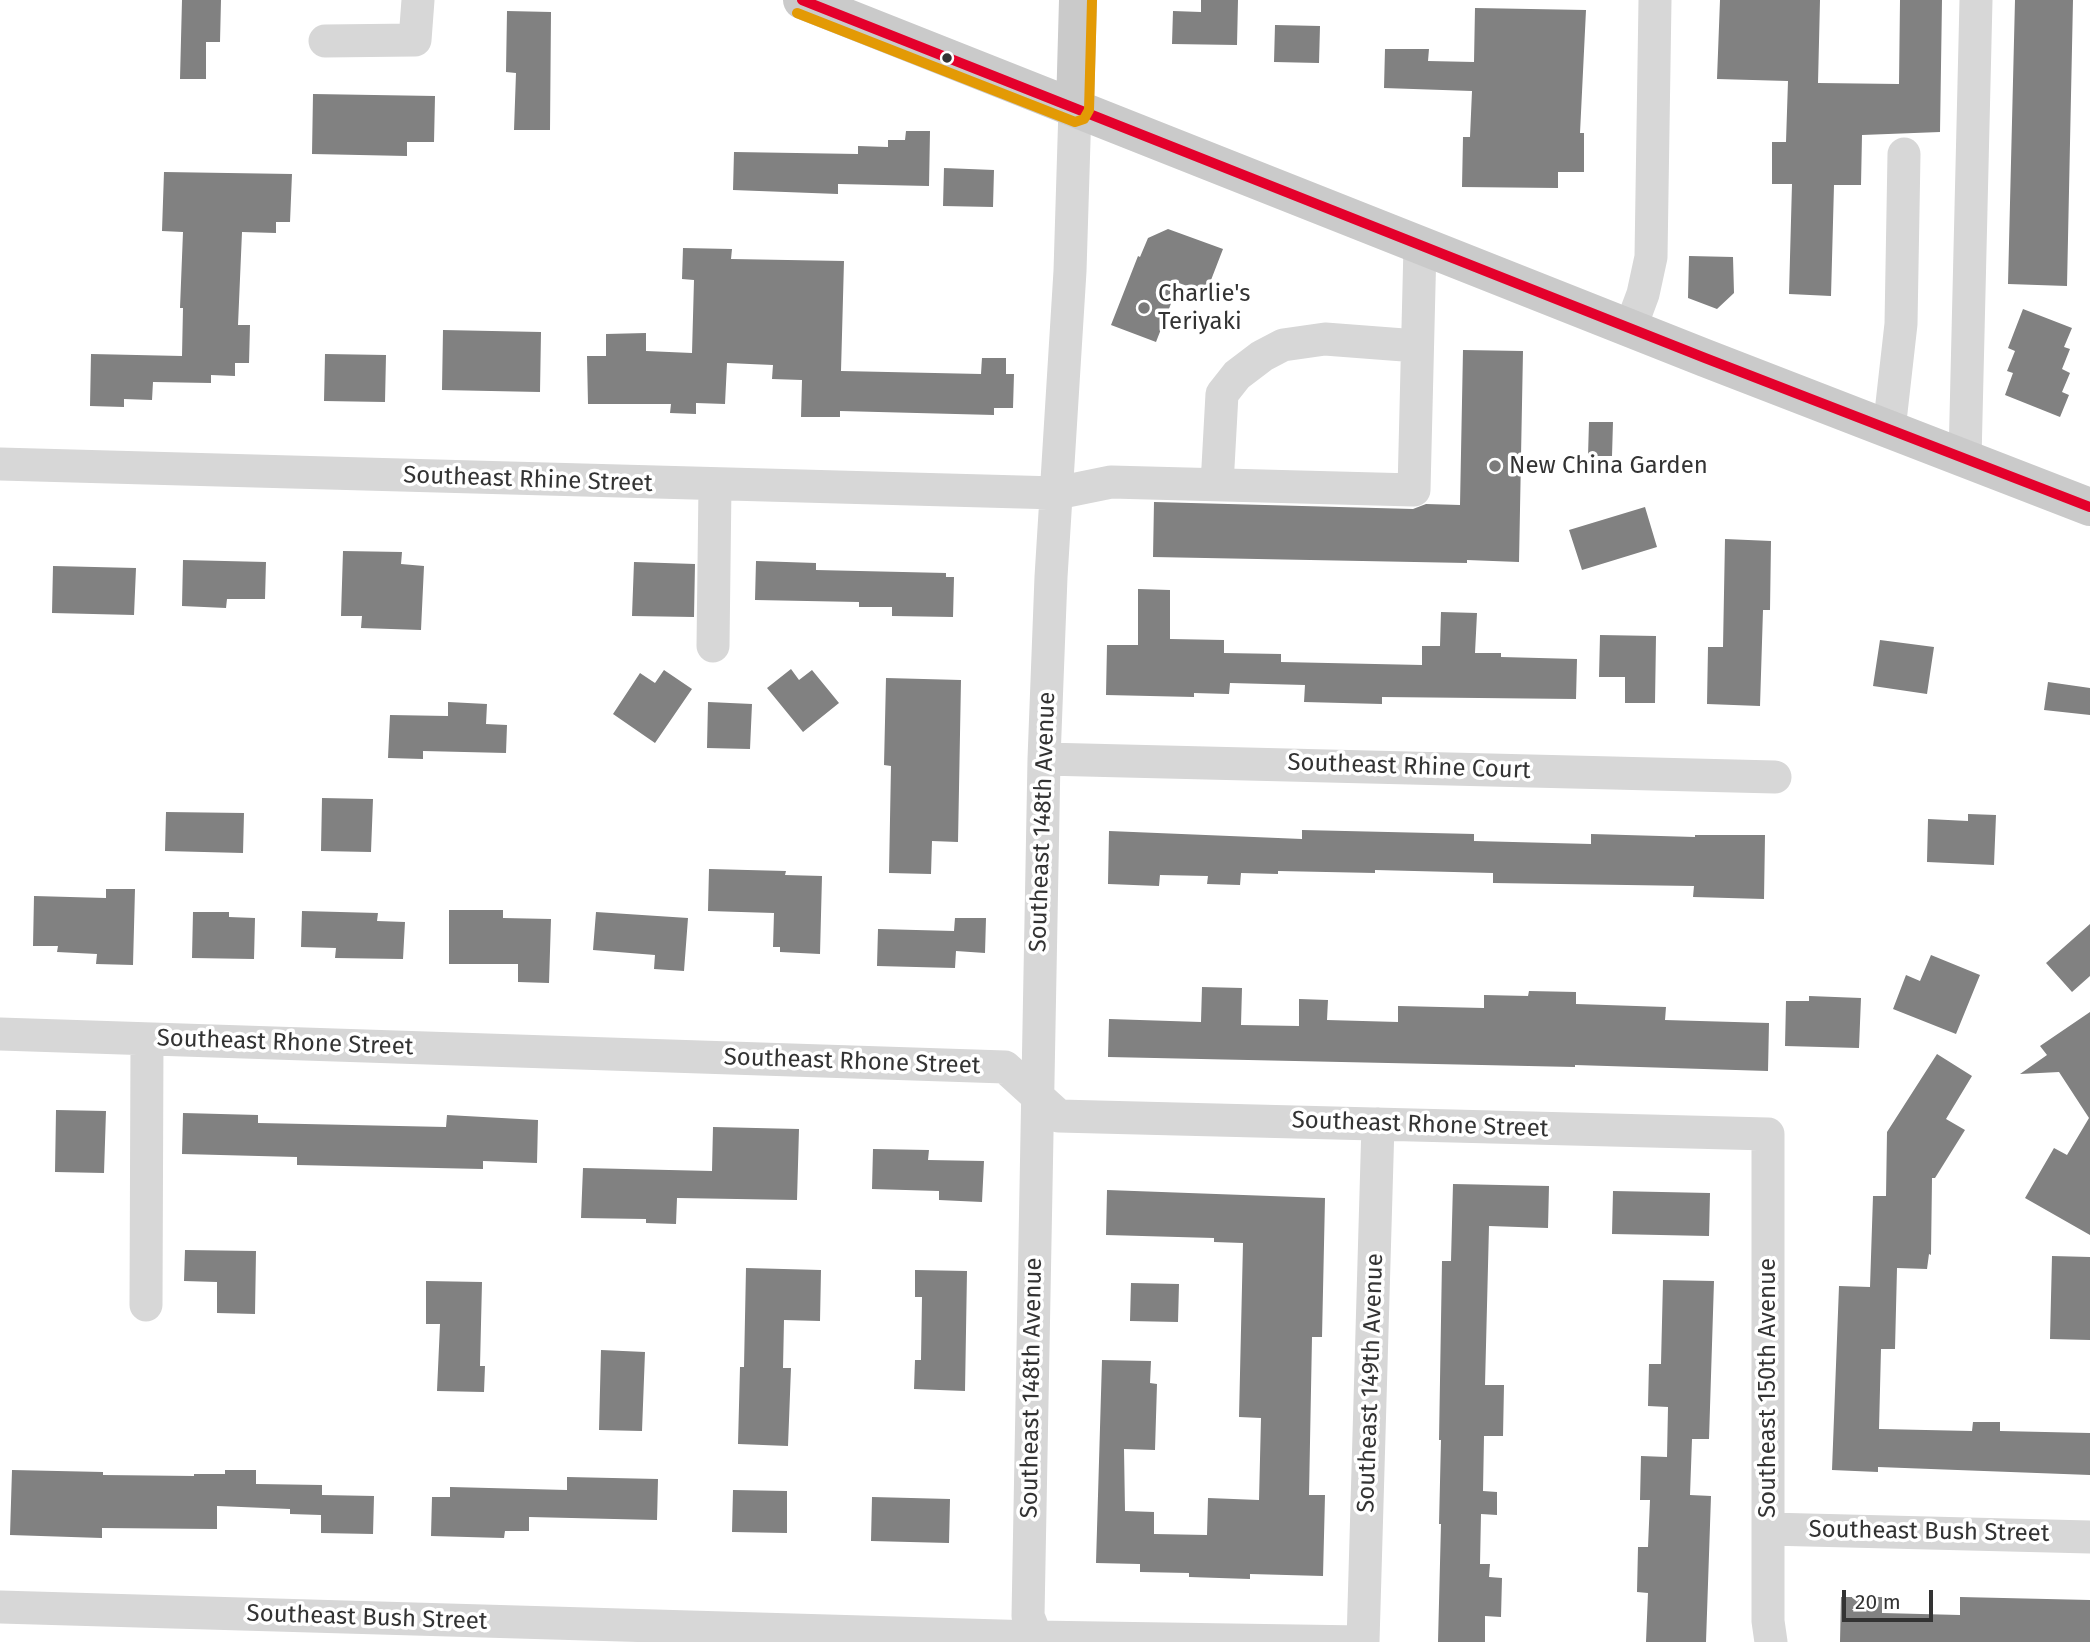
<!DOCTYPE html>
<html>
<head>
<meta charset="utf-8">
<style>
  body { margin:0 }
  #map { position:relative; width:2090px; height:1642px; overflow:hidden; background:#fff; font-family:"Fira Sans",sans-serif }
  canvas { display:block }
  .scale { position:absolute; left:1842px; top:1590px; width:91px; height:32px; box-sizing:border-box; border:4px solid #333; border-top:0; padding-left:9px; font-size:21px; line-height:24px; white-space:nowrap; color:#333; -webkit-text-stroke:5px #fff; paint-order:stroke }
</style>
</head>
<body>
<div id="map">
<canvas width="2090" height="1642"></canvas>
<div class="scale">20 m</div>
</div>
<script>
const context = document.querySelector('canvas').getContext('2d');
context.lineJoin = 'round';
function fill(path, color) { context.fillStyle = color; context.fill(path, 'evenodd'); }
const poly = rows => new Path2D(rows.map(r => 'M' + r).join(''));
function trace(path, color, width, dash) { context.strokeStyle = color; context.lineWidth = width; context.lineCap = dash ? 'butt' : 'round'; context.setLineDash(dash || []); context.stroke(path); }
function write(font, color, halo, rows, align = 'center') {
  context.font = font + ' "Fira Sans",sans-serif'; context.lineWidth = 7; context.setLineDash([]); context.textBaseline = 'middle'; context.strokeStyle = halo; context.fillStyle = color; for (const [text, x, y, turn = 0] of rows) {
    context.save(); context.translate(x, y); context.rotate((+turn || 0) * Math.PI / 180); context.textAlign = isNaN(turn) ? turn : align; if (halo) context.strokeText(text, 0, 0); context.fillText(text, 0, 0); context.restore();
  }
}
fill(poly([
  [182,0,221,0,220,42,206,42,206,79,180,79],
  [1201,0,1238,0,1237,45,1172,44,1173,11,1201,12],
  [1720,0,1820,0,1818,83,1899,84,1900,0,1942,0,1940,132,1862,135,1861,185,1834,185,1831,296,1789,294,1792,184,1772,184,1772,142,1786,142,1788,81,1717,79],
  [2015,0,2073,0,2067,286,2008,284],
  [1475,8,1586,10,1580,133,1584,133,1584,172,1558,172,1558,188,1462,187,1463,137,1470,137,1472,91,1384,88,1385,49,1429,49,1428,61,1474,62],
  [507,11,551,12,550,130,514,130,516,73,506,72],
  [1275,25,1320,26,1319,63,1274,62],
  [313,94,435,96,434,142,407,142,407,156,312,154],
  [906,131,930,131,929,186,838,184,838,194,733,190,734,152,858,154,858,146,888,147,888,140,905,140],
  [944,168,994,170,993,207,943,206],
  [164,172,292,174,290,222,276,222,276,233,242,232,238,325,250,325,249,363,235,363,235,376,211,375,211,383,153,382,152,400,124,399,124,407,90,406,91,354,182,356,183,308,180,308,183,232,162,231],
  [1168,229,1223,249,1206,293,1179,283,1156,342,1111,325,1138,256,1140,257,1148,238],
  [683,248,732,249,731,259,844,261,841,371,981,374,982,358,1006,358,1006,374,1014,374,1013,408,994,408,994,415,840,411,840,417,801,417,802,380,772,379,773,365,727,363,725,404,696,403,696,414,670,413,671,404,588,404,587,356,606,356,606,334,646,333,646,351,692,353,694,280,682,279],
  [1689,256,1733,257,1734,293,1717,309,1688,298],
  [2023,309,2072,328,2064,347,2070,349,2062,369,2070,373,2062,392,2069,395,2060,417,2005,395,2013,373,2007,371,2015,351,2008,348],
  [443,330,541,332,540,392,442,390],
  [1463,350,1523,351,1519,562,1467,560,1467,563,1153,557,1154,502,1413,509,1426,504,1460,505],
  [325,354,386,355,385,402,324,401],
  [1589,422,1613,422,1612,456,1588,456],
  [1645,507,1657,547,1582,570,1569,530],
  [1725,539,1771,541,1770,610,1763,610,1760,706,1707,704,1708,647,1723,647],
  [343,551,402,552,401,564,424,566,421,630,361,628,362,616,341,616],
  [183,560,266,562,265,599,227,599,226,608,182,606],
  [756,561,816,563,816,570,946,573,946,577,954,577,953,617,892,616,892,607,859,607,859,602,755,600],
  [634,562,695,564,694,617,632,616],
  [53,566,136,568,134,615,52,613],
  [1138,589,1170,590,1170,639,1224,640,1224,653,1281,654,1281,662,1422,665,1422,646,1440,646,1441,612,1477,613,1475,653,1501,653,1501,657,1577,659,1576,699,1382,697,1382,704,1304,702,1305,685,1230,683,1229,694,1194,693,1194,697,1106,695,1107,645,1138,645],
  [1600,635,1656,636,1655,703,1625,703,1625,677,1599,677],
  [1880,640,1934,647,1927,694,1873,686],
  [791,669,799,680,812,670,839,703,803,732,767,688],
  [664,670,692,689,655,743,613,714,640,673,655,683],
  [886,678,961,680,958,842,932,841,931,874,889,873,891,766,884,765],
  [2048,682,2090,688,2090,715,2044,710],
  [448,702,487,704,486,724,507,725,506,753,423,751,423,759,388,758,390,715,448,716],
  [708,702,752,704,750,749,707,748],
  [322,798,373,799,371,852,321,851],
  [166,812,244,813,243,853,165,851],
  [1968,814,1996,815,1994,865,1927,862,1928,819,1968,821],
  [1302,830,1474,834,1474,841,1591,844,1591,834,1695,837,1695,835,1765,835,1764,899,1693,897,1694,886,1493,883,1493,873,1375,870,1375,873,1278,871,1278,874,1241,873,1240,885,1207,884,1208,876,1160,875,1159,886,1108,884,1109,831,1302,839],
  [709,869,786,871,785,875,822,876,820,954,780,952,780,947,773,947,774,913,708,911],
  [106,889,135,889,133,965,96,964,97,954,57,952,58,946,33,946,34,896,106,898],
  [449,910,503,910,503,918,551,919,549,983,518,982,518,964,449,964],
  [302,911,378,913,377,921,405,922,403,959,335,958,336,948,301,947],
  [193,912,229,912,229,917,255,918,254,959,192,958],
  [596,912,688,918,684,971,654,969,655,955,593,950],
  [955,918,986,918,985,953,956,951,955,968,877,966,878,929,954,931],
  [2090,924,2090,976,2072,992,2046,963],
  [1931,955,1980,975,1956,1034,1893,1009,1906,975,1920,981],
  [1202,987,1242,988,1241,1025,1299,1026,1299,999,1328,1000,1327,1020,1398,1022,1398,1006,1484,1008,1484,995,1528,996,1529,991,1576,992,1576,1004,1666,1007,1665,1020,1769,1023,1768,1071,1575,1065,1575,1067,1108,1057,1109,1019,1201,1022],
  [1809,996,1861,998,1859,1048,1785,1046,1786,1001,1809,1001],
  [2090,1012,2090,1235,2025,1198,2054,1148,2067,1155,2089,1118,2059,1072,2020,1074,2047,1055,2040,1046],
  [1937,1054,1972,1076,1946,1119,1965,1130,1935,1178,1932,1178,1931,1255,1929,1254,1927,1269,1897,1268,1895,1349,1881,1349,1879,1429,1972,1431,1973,1422,2000,1422,2000,1431,2090,1433,2090,1475,1878,1467,1878,1472,1832,1470,1839,1286,1870,1287,1873,1196,1886,1196,1887,1132],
  [56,1110,106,1111,104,1173,55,1172],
  [183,1113,258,1115,258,1123,446,1127,447,1115,538,1120,537,1163,483,1161,483,1169,297,1165,297,1157,182,1154],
  [713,1127,799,1129,797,1200,677,1198,676,1224,646,1223,646,1219,581,1218,583,1168,712,1171],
  [873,1149,929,1150,928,1160,984,1161,982,1202,939,1200,939,1191,872,1189],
  [1453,1184,1549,1186,1548,1228,1489,1226,1485,1385,1504,1385,1503,1436,1484,1436,1483,1491,1497,1492,1497,1515,1481,1514,1480,1564,1490,1564,1489,1577,1502,1578,1501,1617,1485,1616,1485,1642,1438,1642,1441,1524,1439,1524,1441,1440,1439,1440,1442,1261,1451,1261],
  [1107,1190,1325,1198,1322,1337,1312,1337,1309,1495,1325,1495,1323,1576,1250,1574,1250,1579,1189,1577,1189,1573,1140,1572,1140,1564,1096,1563,1102,1360,1151,1361,1150,1383,1157,1384,1155,1450,1124,1449,1125,1511,1154,1512,1154,1534,1207,1535,1208,1498,1259,1500,1261,1418,1239,1417,1243,1243,1214,1242,1214,1238,1106,1235],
  [1613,1191,1710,1193,1709,1236,1612,1234],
  [185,1250,256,1251,255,1314,217,1313,217,1282,184,1281],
  [2052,1256,2090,1257,2090,1340,2050,1339],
  [746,1268,821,1270,820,1321,784,1320,783,1368,791,1368,788,1446,738,1444,740,1367,744,1367],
  [915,1270,967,1271,965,1391,914,1389,915,1360,921,1360,922,1297,915,1297],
  [1663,1280,1714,1281,1709,1439,1692,1439,1690,1495,1711,1496,1706,1642,1646,1642,1648,1593,1637,1592,1638,1547,1648,1547,1650,1500,1640,1500,1641,1456,1667,1457,1668,1407,1648,1406,1649,1364,1661,1364],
  [426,1281,482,1282,480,1366,485,1366,484,1392,437,1391,440,1324,426,1324],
  [1131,1283,1179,1284,1178,1322,1130,1321],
  [601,1350,645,1352,642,1431,599,1430],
  [12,1470,103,1472,103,1475,194,1476,194,1474,225,1474,225,1470,256,1470,256,1484,322,1485,322,1495,374,1496,373,1534,321,1533,321,1515,290,1514,290,1509,217,1506,217,1529,102,1528,102,1538,10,1535],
  [567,1477,658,1479,657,1520,529,1517,529,1531,505,1531,504,1538,431,1536,432,1497,450,1497,450,1487,567,1490],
  [733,1490,787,1491,787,1533,732,1532],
  [872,1497,950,1499,949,1543,871,1541],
  [1841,1597,1882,1597,1882,1613,1960,1615,1960,1597,2090,1600,2090,1642,1840,1642]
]), '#818181');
trace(poly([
  [325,41,415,40,418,0],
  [1630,329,1643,294,1651,257,1655,0],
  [1889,430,1901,324,1904,154],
  [1965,459,1976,0],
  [0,464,1057,493,1111,482,1414,490,1420,246],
  [1217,485,1222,394,1237,375,1262,356,1283,345,1325,339,1417,346],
  [713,646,715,485],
  [1044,759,1775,777],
  [0,1034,1005,1067,1059,1116,1768,1134,1768,1621,1771,1642],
  [146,1305,147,1039],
  [1768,1529,2090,1537],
  [0,1607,1035,1637,1363,1642,1378,1124],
  [1038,1642,1028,1616,1044,759,1051,577,1070,271,1075,108]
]), '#d7d7d7', 33);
trace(poly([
  [802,0,1705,358,2090,507],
  [1075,108,1078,0]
]), '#cacaca', 38);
trace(poly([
  [802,0,1705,358,2090,507]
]), '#e4002b', 10);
trace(poly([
  [797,13,1075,122,1084,119,1089,110,1092,0]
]), '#e39a05', 10);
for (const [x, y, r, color] of [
  [947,58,6,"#333"],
  [1144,308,7,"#7a7a7a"],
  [1495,466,7,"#7a7a7a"]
]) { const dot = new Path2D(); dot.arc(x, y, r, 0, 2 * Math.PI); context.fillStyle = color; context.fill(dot); trace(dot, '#fff', 2.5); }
write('24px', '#333', '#fff', [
  ["Charlie's",1158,294],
  ["Teriyaki",1158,322],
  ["New China Garden",1509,466]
], 'left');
write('24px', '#333', '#fff', [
  ["Southeast Rhine Street",528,480,2],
  ["Southeast Rhine Court",1409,767,2],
  ["Southeast 148th Avenue",1043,822,-88],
  ["Southeast Rhone Street",285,1043,2],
  ["Southeast Rhone Street",852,1062,2],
  ["Southeast Rhone Street",1420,1125,2],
  ["Southeast 149th Avenue",1371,1383,-88],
  ["Southeast 148th Avenue",1032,1388,-89],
  ["Southeast 150th Avenue",1768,1388,-90],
  ["Southeast Bush Street",1929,1532,1],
  ["Southeast Bush Street",367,1618,2]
]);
</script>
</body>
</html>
